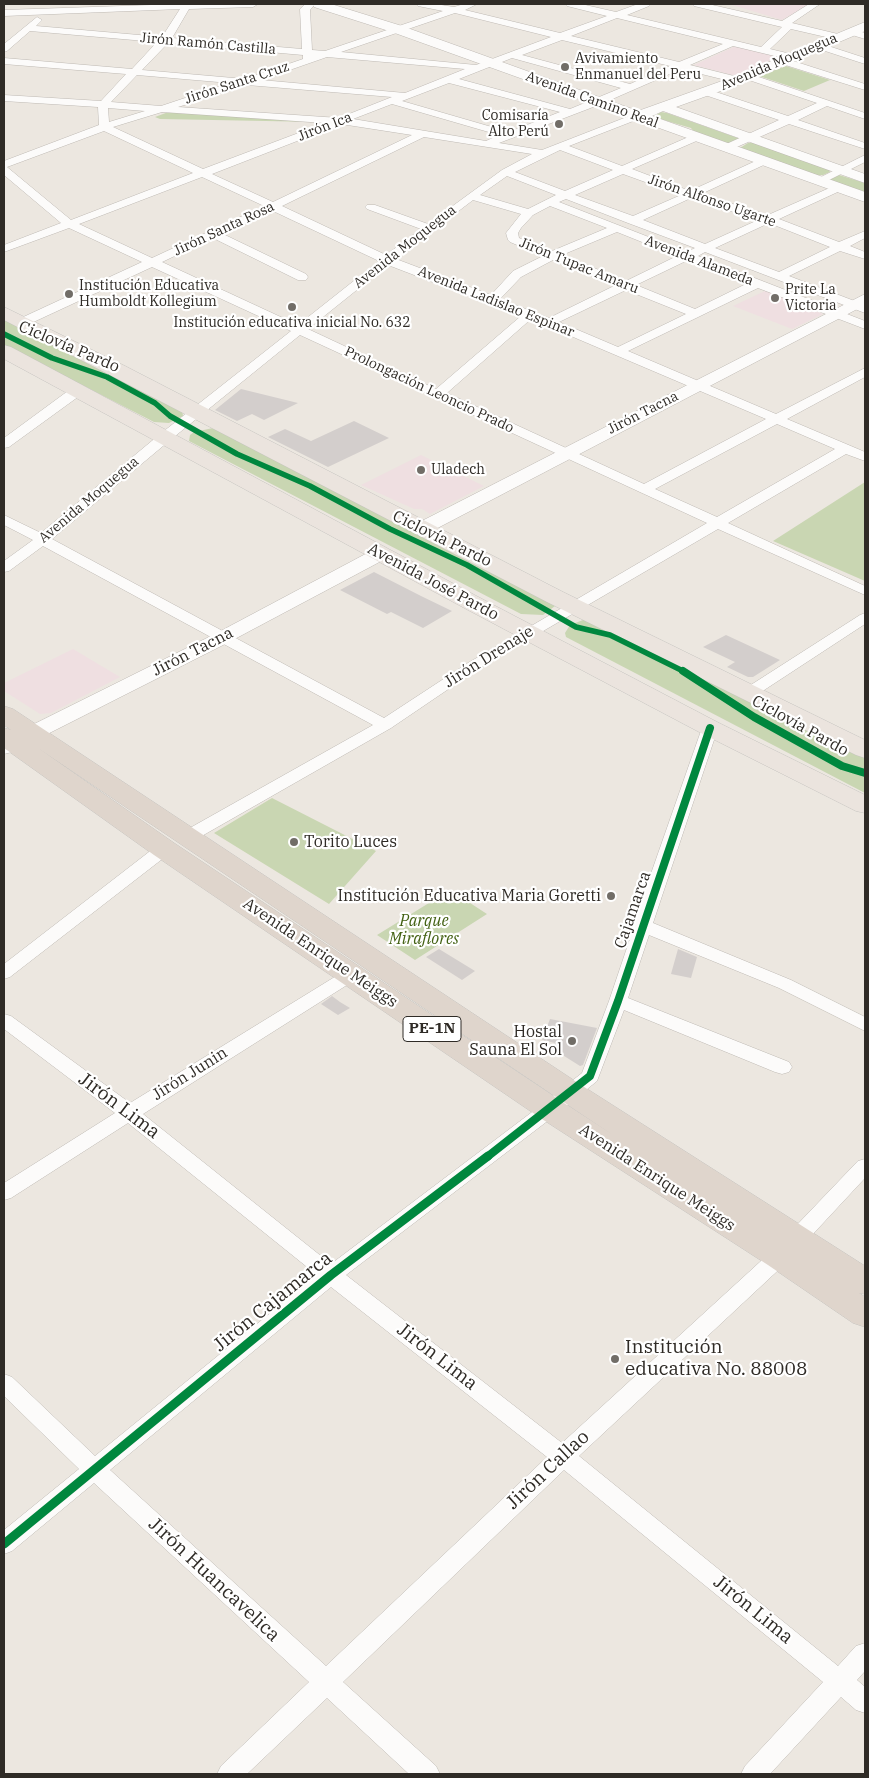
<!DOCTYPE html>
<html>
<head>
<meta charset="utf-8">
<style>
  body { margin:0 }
  #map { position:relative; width:869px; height:1778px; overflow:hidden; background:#ece7e0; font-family:"IBM Plex Serif",serif }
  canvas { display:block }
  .frame { position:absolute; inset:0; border:5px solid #2f2b26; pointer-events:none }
</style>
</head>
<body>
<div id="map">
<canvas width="869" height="1778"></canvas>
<div class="frame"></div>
</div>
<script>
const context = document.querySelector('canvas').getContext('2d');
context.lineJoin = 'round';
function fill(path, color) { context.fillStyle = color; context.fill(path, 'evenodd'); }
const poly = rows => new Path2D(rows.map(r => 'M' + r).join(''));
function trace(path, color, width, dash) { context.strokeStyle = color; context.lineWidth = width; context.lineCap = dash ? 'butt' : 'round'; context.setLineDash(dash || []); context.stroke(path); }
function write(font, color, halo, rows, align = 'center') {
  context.font = font + ' "IBM Plex Serif",serif'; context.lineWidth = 4.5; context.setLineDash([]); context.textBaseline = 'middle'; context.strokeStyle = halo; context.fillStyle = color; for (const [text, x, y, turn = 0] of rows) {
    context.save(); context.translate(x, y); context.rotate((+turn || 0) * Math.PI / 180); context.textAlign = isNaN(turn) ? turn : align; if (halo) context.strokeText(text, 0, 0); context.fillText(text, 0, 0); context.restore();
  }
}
fill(poly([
  [729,4,810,4,782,20],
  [738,45,780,56,736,76,694,65],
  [767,290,823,314,792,329,733,306],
  [421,455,484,486,430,514,422,509,414,509,361,485],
  [73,649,120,677,51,713,40,714,4,691,4,683]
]), '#efdfe1');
fill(poly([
  [786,66,830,80,804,91,759,76],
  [171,111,318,122,160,119,155,117],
  [661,112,667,113,738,138,739,140,731,143,726,143,694,132,691,128,653,117],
  [748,143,754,143,829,170,830,172,823,175,817,175,740,148],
  [839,175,865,183,865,193,831,181,831,179],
  [4,318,182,410,183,416,169,423,154,422,4,345],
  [213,428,555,601,555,606,543,615,521,614,189,441,190,435,194,432],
  [865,482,865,581,773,541],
  [583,620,591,620,865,758,865,793,566,637,565,633,570,625],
  [272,798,376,851,329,904,214,833],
  [450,890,487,914,415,960,377,935]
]), '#c9d6b2');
fill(poly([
  [241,389,298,403,264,420,252,414,237,421,215,410],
  [354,421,389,438,328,467,268,437,285,429,311,441],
  [374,572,421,596,452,611,423,628,391,612,387,614,340,590],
  [726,635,780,660,753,677,748,677,727,667,735,662,703,647],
  [439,949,475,971,462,980,426,957],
  [678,949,697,957,691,978,671,974],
  [332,996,340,1002,350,1008,338,1015,321,1004],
  [550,1019,597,1028,583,1065,580,1066,553,1049,555,1043,542,1040]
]), '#d3cecc');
const street = poly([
  [181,4,258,4,253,7,189,9,172,38,302,49,300,9,305,4,315,4,310,10,312,50,325,51,443,11,418,6,416,4,435,4,454,7,464,4,477,4,465,10,560,33,607,16,567,6,565,4,581,4,616,12,638,4,651,4,649,6,627,15,761,47,782,27,694,6,692,4,708,4,782,21,809,4,820,4,792,23,842,35,842,39,839,40,791,29,770,49,795,55,796,57,791,60,787,59,865,84,865,90,779,63,778,61,783,58,733,46,690,65,742,78,742,82,738,83,681,69,601,104,499,143,542,150,637,113,641,114,642,116,641,118,569,146,622,166,693,135,701,135,702,137,701,139,632,169,690,191,760,159,768,159,769,161,768,163,701,194,768,215,834,186,842,186,844,188,842,190,779,219,839,242,865,231,865,238,850,246,865,252,865,259,840,251,789,276,865,305,865,313,705,252,698,256,865,321,865,329,758,288,628,351,776,414,865,368,865,377,787,419,865,452,865,461,846,454,728,523,865,586,865,595,718,529,478,669,391,728,193,841,187,842,181,841,178,837,181,833,373,725,43,546,9,571,4,572,4,561,33,540,4,525,4,515,41,533,159,435,291,331,152,267,27,325,23,326,17,322,19,319,142,262,69,228,4,252,4,245,61,223,4,175,4,161,99,125,98,107,4,101,4,95,101,101,126,74,4,64,4,58,132,69,157,42,30,31,7,51,4,52,4,44,37,17,42,20,36,26,162,37,180,9,4,16,4,10,181,4],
  [455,13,551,37,476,65,341,52,455,13],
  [617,18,723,44,679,62,571,36,617,18],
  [562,40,670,66,630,84,522,55,562,40],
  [168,43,303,55,303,59,245,79,142,70,168,43],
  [327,57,465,69,405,93,261,80,327,57],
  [512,58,621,88,570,109,459,79,512,58],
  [137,75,230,83,161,106,111,102,137,75],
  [449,83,560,112,509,132,402,101,449,83],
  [247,85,392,97,339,118,178,107,247,85],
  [392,104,499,135,486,141,353,119,392,104],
  [108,108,145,111,109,122,108,108],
  [162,112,325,123,203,169,113,127,162,112],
  [341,124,412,135,273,202,212,174,341,124],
  [104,131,193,173,71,220,7,167,104,131],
  [424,137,532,154,502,170,428,224,375,205,367,205,365,207,367,209,421,229,386,255,282,206,424,137],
  [560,150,613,170,565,191,515,172,560,150],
  [623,174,681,195,633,216,575,195,623,174],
  [507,176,556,195,528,209,480,195,507,176],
  [202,177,264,206,152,258,79,224,202,177],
  [691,198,758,220,705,244,643,220,691,198],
  [566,199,628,223,695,248,687,252,559,202,566,199],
  [473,200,521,214,506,233,508,240,510,242,543,256,513,271,491,295,396,259,473,200],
  [550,206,607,228,552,251,519,238,518,233,521,228,533,215,550,206],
  [273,211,379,261,298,325,162,262,213,238,298,280,306,280,308,277,306,274,223,234,273,211],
  [769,223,830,247,779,272,715,248,769,223],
  [617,232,677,256,626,281,562,255,617,232],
  [553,260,616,285,549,318,500,299,521,277,553,260],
  [688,260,748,283,695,309,636,285,688,260],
  [388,265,521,316,436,389,308,329,388,265],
  [626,290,686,314,618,347,559,322,626,290],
  [531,319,545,325,766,419,644,484,447,393,531,319],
  [300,335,707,523,468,663,384,718,52,539,169,441,300,335],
  [777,424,835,449,717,517,655,489,777,424],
  [852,29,865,33,865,39,849,34,849,30,852,29],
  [819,43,865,58,865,64,816,48,814,46,819,43],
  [747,73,865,113,865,119,827,106,798,120,865,143,865,149,789,124,730,150,722,150,721,148,722,146,779,120,702,94,701,92,702,90,710,90,788,116,817,103,743,78,743,74,747,73],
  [865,155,865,162,823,183,815,183,813,181,865,155],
  [77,387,83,391,82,394,9,447,4,448,4,438,72,388,77,387],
  [865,613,865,624,755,696,743,696,741,693,743,690,860,615,865,613],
  [710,723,716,725,718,728,653,923,791,980,865,1017,865,1031,779,988,649,935,628,998,789,1062,792,1067,789,1072,782,1074,775,1072,624,1010,597,1081,558,1113,346,1275,562,1443,773,1250,858,1161,865,1159,865,1178,787,1262,579,1456,838,1666,856,1646,865,1643,865,1671,857,1680,865,1687,865,1713,856,1710,841,1697,770,1774,741,1774,745,1766,823,1682,564,1470,343,1682,436,1766,440,1774,409,1774,327,1698,247,1774,217,1774,221,1766,309,1682,94,1483,12,1551,4,1554,4,1530,79,1469,4,1396,4,1374,12,1377,95,1456,317,1275,128,1123,11,1198,4,1200,4,1183,115,1113,4,1029,4,1014,11,1016,130,1103,346,970,352,968,358,970,361,974,358,978,143,1114,331,1264,544,1103,582,1073,609,1001,634,927,633,925,702,728,704,725,710,723],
  [331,1287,547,1457,326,1666,110,1470,331,1287],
  [164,844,170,845,173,849,170,853,10,977,4,979,4,964,158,845,164,844]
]);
const secondary = poly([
  [313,4,331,4,402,26,638,111,733,77,865,22,865,31,743,83,676,107,865,174,865,183,663,111,652,116,865,192,865,202,392,32,314,7,313,4],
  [865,294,865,305,428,533,421,535,414,533,411,529,414,525,865,294],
  [380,548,387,550,390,554,387,558,229,642,12,752,4,754,4,739,215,634,373,550,380,548]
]);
const primary = poly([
  [4,307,125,366,563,592,865,740,865,758,856,755,547,602,4,320,4,307],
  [4,345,11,347,484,600,719,723,865,795,865,813,856,811,701,733,468,610,4,359,4,345]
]);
const highway = poly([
  [4,706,13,709,581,1085,865,1266,865,1294,859,1293,865,1297,865,1327,853,1323,768,1265,542,1119,154,855,4,748,4,728,11,730,4,725,4,706],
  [38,748,559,1099,613,1135,564,1103,174,843,38,748]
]);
trace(street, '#beb9b3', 1);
trace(secondary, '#beb9b3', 1);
trace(primary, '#c6c4c0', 1);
trace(highway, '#c6c4c0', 1);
fill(street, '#fcfbfa');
fill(secondary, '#fcfbfa');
fill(primary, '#ebe4de');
fill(highway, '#dfd5cc');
trace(poly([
  [4,334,52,358,107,377,155,403,170,416,237,454,310,486,390,529,467,565,576,627,610,635,685,672]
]), '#00873e', 5.5);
trace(poly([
  [683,671,754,717,842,766,865,773],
  [487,1157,590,1076,618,1001,710,728]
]), '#00873e', 8);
trace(poly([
  [4,1544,331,1275,488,1156]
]), '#00873e', 9);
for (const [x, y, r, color] of [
  [565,67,5,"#716d67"],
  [559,124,5,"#716d67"],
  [69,294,5,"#716d67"],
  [775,298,5,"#716d67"],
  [292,307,5,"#716d67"],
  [421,470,5,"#716d67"],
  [294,842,5,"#716d67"],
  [611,896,5,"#716d67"],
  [572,1041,5,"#716d67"],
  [615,1359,5,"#716d67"]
]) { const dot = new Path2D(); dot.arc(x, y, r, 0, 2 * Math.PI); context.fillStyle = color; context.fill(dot); trace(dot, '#fff', 2); }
write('14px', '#2f2b26', '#fff', [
  ["Jirón Ramón Castilla",208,44,5],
  ["Avenida Moquegua",779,62,-23],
  ["Jirón Santa Cruz",237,83,-18],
  ["Avenida Camino Real",592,100,20],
  ["Jirón Ica",325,127,-21],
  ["Jirón Alfonso Ugarte",712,201,19],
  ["Jirón Santa Rosa",224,229,-25],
  ["Avenida Moquegua",405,247,-38],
  ["Avenida Alameda",699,261,21],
  ["Jirón Tupac Amaru",579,266,22],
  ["Avenida Ladislao Espinar",496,302,22],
  ["Prolongación Leoncio Prado",429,390,25],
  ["Jirón Tacna",643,413,-27],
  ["Avenida Moquegua",89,500,-40]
]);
write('14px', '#2f2b26', '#fff', [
  ["Avivamiento",575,59],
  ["Enmanuel del Peru",575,75],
  ["Comisaría",549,116,"right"],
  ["Alto Perú",549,132,"right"],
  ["Institución Educativa",79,286],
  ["Humboldt Kollegium",79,302],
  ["Prite La",785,290],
  ["Victoria",785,306],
  ["Institución educativa inicial No. 632",292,323,"center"],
  ["Uladech",431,470]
], 'left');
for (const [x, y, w] of [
  [432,1029,58]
]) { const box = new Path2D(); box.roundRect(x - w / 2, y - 12.5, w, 25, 4); context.fillStyle = '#fff'; context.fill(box); trace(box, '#2f2b26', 1); }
write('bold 15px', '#2f2b26', null, [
  ["PE-1N",432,1029]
]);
write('16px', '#2f2b26', '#fff', [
  ["Ciclovía Pardo",69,347,23],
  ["Ciclovía Pardo",442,539,26],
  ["Avenida José Pardo",433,582,28],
  ["Jirón Tacna",193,652,-27],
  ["Jirón Drenaje",489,657,-32],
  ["Ciclovía Pardo",800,726,29],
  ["Cajamarca",633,910,-71],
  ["Avenida Enrique Meiggs",320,953,34],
  ["Jirón Junin",190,1074,-32],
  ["Avenida Enrique Meiggs",657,1178,33]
]);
write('16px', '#2f2b26', '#fff', [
  ["Torito Luces",304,842,"left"],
  ["Institución Educativa Maria Goretti",601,896],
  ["Hostal",562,1032],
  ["Sauna El Sol",562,1050]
], 'right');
write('italic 16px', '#436113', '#fff', [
  ["Parque",424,921],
  ["Miraflores",424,939]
]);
write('19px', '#2f2b26', '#fff', [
  ["Jirón Lima",119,1106,37],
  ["Jirón Cajamarca",273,1302,-39],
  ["Jirón Lima",437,1357,38],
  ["Jirón Callao",548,1470,-43],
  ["Jirón Huancavelica",214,1580,43],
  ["Jirón Lima",753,1610,39]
]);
write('19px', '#2f2b26', '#fff', [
  ["Institución",625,1348],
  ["educativa No. 88008",625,1370]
], 'left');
</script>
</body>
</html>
